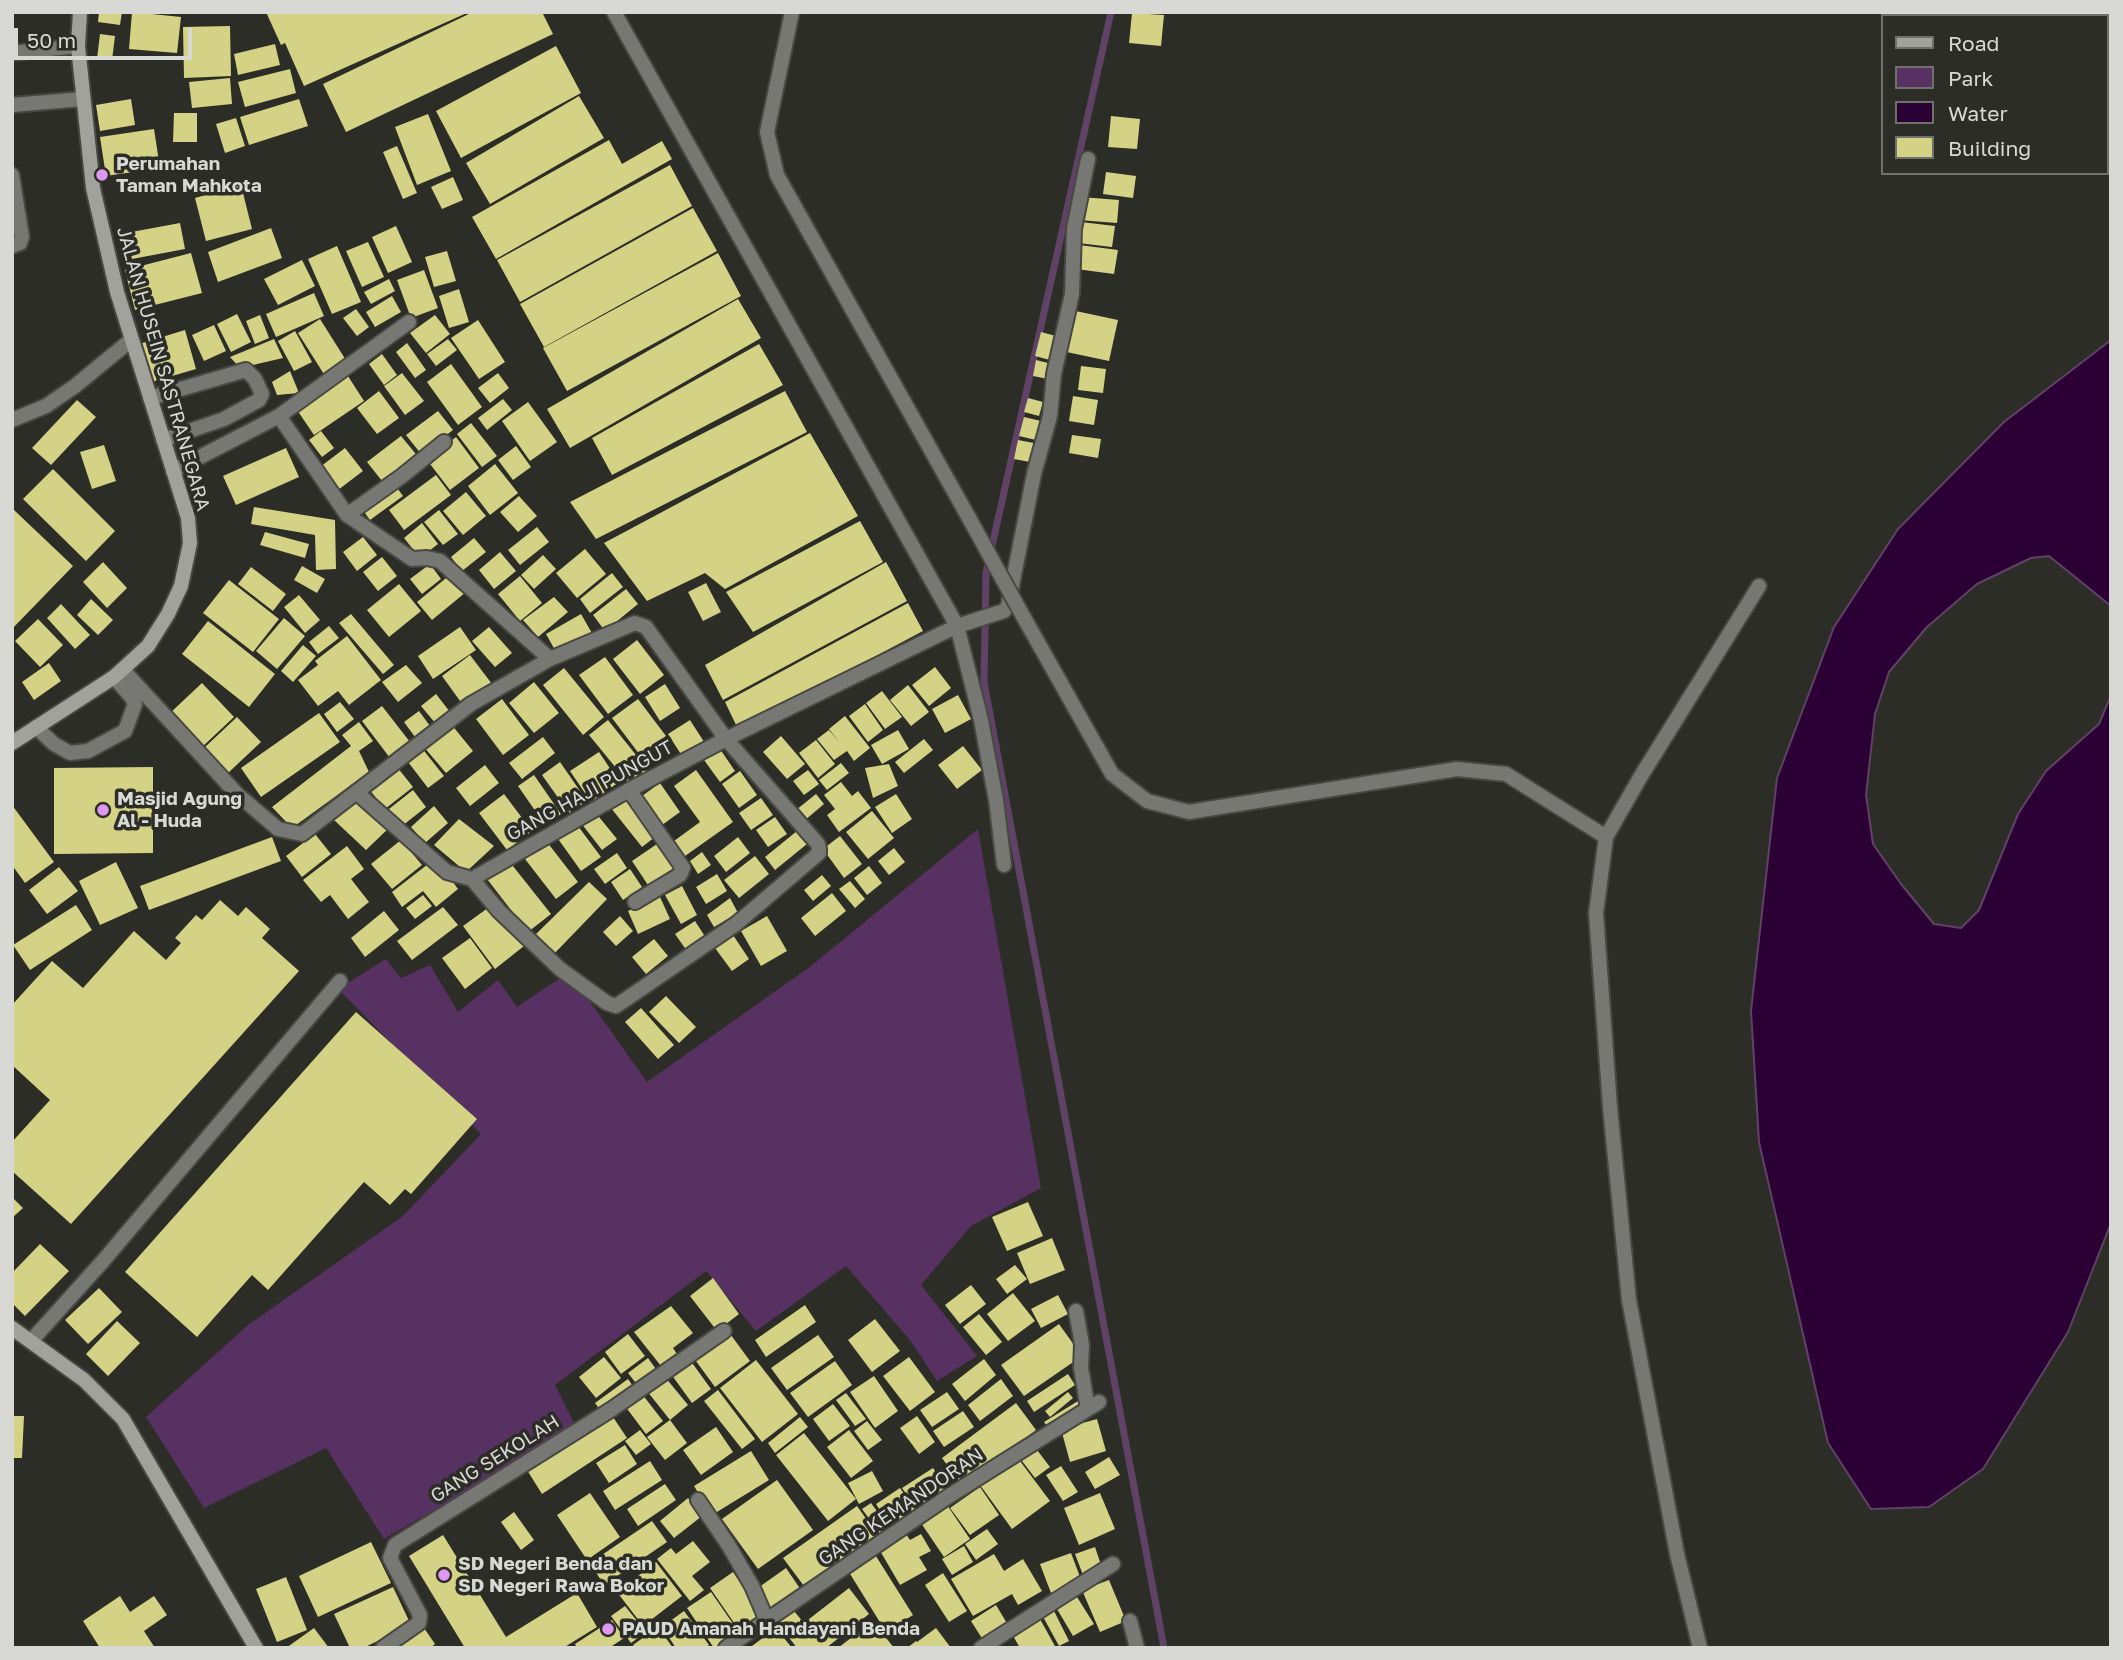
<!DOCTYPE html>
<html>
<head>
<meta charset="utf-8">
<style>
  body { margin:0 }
  #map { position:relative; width:2123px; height:1660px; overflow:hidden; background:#2d2d27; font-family:"Golos Text",sans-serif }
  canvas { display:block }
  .frame { position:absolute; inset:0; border:14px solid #d8d8d4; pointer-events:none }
  .legend { position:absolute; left:1881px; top:14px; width:228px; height:161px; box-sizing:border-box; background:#2d2d27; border:2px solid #71716c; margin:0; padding:9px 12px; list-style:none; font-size:21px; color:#d8d8d4 }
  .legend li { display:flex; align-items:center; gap:14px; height:35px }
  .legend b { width:35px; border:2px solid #71716c }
  .scale { position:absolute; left:14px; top:28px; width:178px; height:32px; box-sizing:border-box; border:4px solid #d8d8d4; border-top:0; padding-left:9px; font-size:21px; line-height:24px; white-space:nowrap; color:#d8d8d4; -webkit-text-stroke:5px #2d2d27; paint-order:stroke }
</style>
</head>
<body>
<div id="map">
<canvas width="2123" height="1660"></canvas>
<div class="frame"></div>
<ul class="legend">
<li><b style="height:9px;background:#a2a29d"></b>Road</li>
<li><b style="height:19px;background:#573161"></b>Park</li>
<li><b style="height:19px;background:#2b0135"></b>Water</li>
<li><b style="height:19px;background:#d4d385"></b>Building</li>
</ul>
<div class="scale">50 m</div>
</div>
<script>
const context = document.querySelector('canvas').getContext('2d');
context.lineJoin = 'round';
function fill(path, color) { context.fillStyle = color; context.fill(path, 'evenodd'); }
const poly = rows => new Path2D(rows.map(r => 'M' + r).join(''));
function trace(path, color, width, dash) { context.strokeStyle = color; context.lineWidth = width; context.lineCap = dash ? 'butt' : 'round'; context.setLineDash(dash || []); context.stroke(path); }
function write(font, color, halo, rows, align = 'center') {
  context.font = font + ' "Golos Text",sans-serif'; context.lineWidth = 7; context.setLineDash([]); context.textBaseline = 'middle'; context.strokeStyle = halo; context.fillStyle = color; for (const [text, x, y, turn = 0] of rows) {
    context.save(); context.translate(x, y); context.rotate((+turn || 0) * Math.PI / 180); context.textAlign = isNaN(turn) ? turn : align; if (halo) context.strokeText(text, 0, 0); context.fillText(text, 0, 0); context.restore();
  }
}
fill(poly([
  [978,829,1041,1188,971,1226,921,1285,977,1356,937,1381,910,1340,846,1266,756,1331,706,1271,555,1385,576,1427,384,1539,326,1448,204,1508,146,1417,248,1325,403,1216,481,1134,338,989,386,959,401,978,430,965,458,1012,498,980,517,1007,569,972,647,1082,811,966]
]), '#573161');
const water = poly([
  [2111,340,2111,606,2049,556,2031,558,1977,584,1927,627,1889,672,1875,714,1866,795,1873,844,1901,884,1934,924,1961,928,1979,910,2018,814,2046,771,2099,724,2111,695,2111,1223,2068,1332,1983,1469,1929,1507,1871,1509,1828,1443,1759,1142,1751,1011,1777,778,1834,627,1898,529,2004,422,2111,340]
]);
fill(water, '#2b0135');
trace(water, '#5f4265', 2);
trace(poly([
  [1111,12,986,573,984,682,1164,1648]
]), '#5f4265', 7);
fill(poly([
  [99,12,122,12,120,25,98,22],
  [132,12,181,17,177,53,129,49],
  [266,12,469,12,304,86,285,43,281,45],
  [473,12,542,12,553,34,346,132,323,84],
  [1132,13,1164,15,1161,46,1129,43],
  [230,26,231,76,184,78,183,27],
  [100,34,115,36,112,60,97,59],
  [275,44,280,65,238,75,234,54],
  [556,46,581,93,461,158,436,111],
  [290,69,296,93,245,107,238,82],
  [230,78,232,104,192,108,189,82],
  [579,96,604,138,490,204,466,163],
  [131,99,135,125,100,131,96,105],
  [299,99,308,126,249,145,240,117],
  [174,113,197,113,197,142,173,142],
  [428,114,451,171,417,185,395,127],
  [1111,116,1140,119,1137,149,1108,147],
  [236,118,245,146,225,153,216,124],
  [154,129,160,168,106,176,100,137],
  [609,140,622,164,662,141,672,159,496,259,472,217],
  [397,146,417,193,403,199,383,152],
  [670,165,692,206,520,302,497,260],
  [1106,172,1136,176,1133,198,1103,194],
  [453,177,463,200,442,209,431,187],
  [241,185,252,229,206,241,195,198],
  [1081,197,1119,200,1117,223,1079,220],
  [693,208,717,251,544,347,520,304],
  [1081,222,1115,226,1112,247,1078,243],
  [180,223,185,249,132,259,126,233],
  [396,226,412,262,388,273,372,237],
  [271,228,282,258,218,282,208,252],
  [368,242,384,277,362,287,346,251],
  [1079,245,1118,250,1114,274,1076,269],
  [337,246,361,302,332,314,308,259],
  [447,251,456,281,434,287,425,257],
  [191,253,202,293,135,310,125,270],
  [718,253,741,296,567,391,543,348],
  [302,260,315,286,278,305,264,279],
  [424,270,438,308,411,318,397,280],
  [389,279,395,291,371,304,364,292],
  [459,289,469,322,449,328,439,296],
  [314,293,324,316,276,337,266,314],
  [392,296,401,312,375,327,366,312],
  [738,299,761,338,570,448,547,409],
  [356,309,369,327,357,336,343,318],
  [1071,310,1118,320,1109,361,1062,351],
  [237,314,251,342,231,352,217,324],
  [260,315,269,338,255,344,246,321],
  [435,315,450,334,426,353,410,333],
  [320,319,349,365,327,379,298,333],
  [478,320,505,362,479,379,451,338],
  [214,325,226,351,204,361,192,335],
  [185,330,196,369,148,383,136,345],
  [295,331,312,362,294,371,278,341],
  [1041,332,1056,336,1050,360,1035,356],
  [274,339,283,358,240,368,230,357],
  [448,339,457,350,436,366,427,354],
  [407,343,426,370,415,378,396,352],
  [759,344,783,385,612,475,592,438],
  [382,354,397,375,384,385,369,364],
  [1036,360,1052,364,1048,379,1033,376],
  [451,364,482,407,458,425,427,382],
  [1081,366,1106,369,1103,393,1078,390],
  [290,371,299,393,277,395,272,382],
  [346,373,364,401,314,435,295,407],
  [402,373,424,401,405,415,384,386],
  [498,373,509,388,490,403,478,388],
  [379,391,399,418,377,434,357,408],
  [785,391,807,432,596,539,570,502],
  [1073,396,1098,400,1094,425,1069,421],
  [1028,398,1043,402,1039,416,1024,412],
  [503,399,512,410,487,430,478,418],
  [77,400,96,417,51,465,32,448],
  [528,402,557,442,530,461,502,421],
  [438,411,453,430,421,454,406,435],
  [1024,417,1041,421,1036,440,1019,436],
  [471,423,497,456,482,467,457,434],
  [321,431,334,448,322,457,309,440],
  [810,433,858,516,725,589,705,573,647,601,604,543],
  [1072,435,1101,439,1098,458,1069,453],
  [401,436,420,459,386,486,367,462],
  [456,437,479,468,450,490,427,460],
  [1018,440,1039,444,1035,463,1014,459],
  [104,445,116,481,92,489,80,452],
  [516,446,531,467,513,480,498,460],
  [286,448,299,477,236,505,223,476],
  [345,448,363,471,338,490,320,467],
  [495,464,518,493,490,515,468,486],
  [53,469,115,531,86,561,23,499],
  [436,475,451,495,404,530,389,510],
  [395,485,403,496,370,520,362,509],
  [466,492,486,516,463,535,443,511],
  [519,496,537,516,518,532,500,512],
  [254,507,335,520,336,569,316,570,315,535,251,524],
  [14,510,73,566,12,629,12,512],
  [439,510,458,534,443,545,424,522],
  [860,521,883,562,753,632,726,592],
  [422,523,438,544,420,558,404,538],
  [537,527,549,542,520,565,508,550],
  [265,532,309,544,305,558,260,545],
  [363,537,377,555,357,571,343,552],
  [474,538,486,552,462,571,451,557],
  [585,549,606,574,577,598,556,573],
  [500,552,516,571,494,589,479,570],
  [543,555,556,569,534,589,521,575],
  [382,557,397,576,378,591,363,572],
  [103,562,127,588,107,608,83,582],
  [886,562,907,601,723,700,705,665],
  [430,564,441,579,422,594,410,579],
  [302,566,325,579,317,593,294,580],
  [251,567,286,594,273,611,238,584],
  [612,573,623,587,590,613,580,599],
  [451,574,466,592,432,620,417,602],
  [520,576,542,603,520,621,498,594],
  [229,580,279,619,253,652,203,613],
  [706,583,721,612,703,621,688,592],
  [399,584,421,611,389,637,367,610],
  [626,589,638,604,605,631,593,615],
  [299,595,320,620,305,633,284,607],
  [554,597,568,612,538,637,523,620],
  [91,599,113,620,98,635,77,615],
  [908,603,923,631,738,729,725,702],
  [61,604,90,635,75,649,47,618],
  [351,614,394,665,383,674,339,623],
  [581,614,593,635,556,652,546,634],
  [284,618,305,636,277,669,256,651],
  [38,619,63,645,40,667,15,641],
  [208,621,275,674,249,707,182,654],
  [329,626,339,638,318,654,309,642],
  [460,627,476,650,433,679,418,656],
  [489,627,512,653,495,667,472,641],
  [347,636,381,680,349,705,338,691,318,706,298,680,318,665,315,661],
  [637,640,664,675,640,694,613,659],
  [303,645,316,656,293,682,281,671],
  [470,655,492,684,463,705,442,676],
  [605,657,633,695,608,714,579,675],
  [49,663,61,681,34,700,22,682],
  [406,665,422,683,398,702,382,682],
  [935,667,951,688,929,706,912,685],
  [564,668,604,717,583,735,543,685],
  [534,682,559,713,534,733,509,703],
  [202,683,234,717,201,748,169,714],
  [665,684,680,708,660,721,645,697],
  [908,685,929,712,911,726,890,700],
  [882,691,902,717,885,729,866,703],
  [436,694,450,712,436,724,421,706],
  [958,695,971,719,945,733,932,709],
  [502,699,529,735,503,755,476,719],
  [638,699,666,736,640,755,612,718],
  [340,702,354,719,337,732,324,714],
  [865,704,883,730,868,742,849,716],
  [382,706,410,742,390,758,362,721],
  [419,711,430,726,415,737,404,722],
  [319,713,340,742,261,797,241,768],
  [845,716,870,748,854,761,847,751,834,760,817,739,829,730,840,743,829,729],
  [237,717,261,742,228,773,204,748],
  [608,720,648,770,630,785,589,735],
  [690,720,706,745,684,759,668,734],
  [359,722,373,741,359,751,369,772,292,828,272,807,351,746,342,735],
  [451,724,473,751,446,773,423,746],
  [898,730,909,749,882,764,871,745],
  [781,736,805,764,787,779,763,752],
  [543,737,555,753,522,779,509,763],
  [924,739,933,750,904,773,895,762],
  [816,740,835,764,818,778,799,753],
  [963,746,982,770,957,789,938,765],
  [421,747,444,776,428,788,405,758],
  [720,749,735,771,720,782,704,760],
  [599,752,619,782,591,802,570,771],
  [560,762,587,801,569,813,542,775],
  [841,763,849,773,827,790,819,780],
  [889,764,898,786,873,798,865,768],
  [485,765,499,783,470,806,456,788],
  [153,767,153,853,54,854,54,768],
  [397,767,413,787,385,809,369,789],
  [696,770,733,822,685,856,674,841,700,822,674,786],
  [808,770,819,784,804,795,793,781],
  [740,771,757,795,739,808,722,784],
  [534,775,561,814,545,825,518,786],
  [841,782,852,796,858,791,871,808,839,832,827,815,835,809,824,795],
  [660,783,680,812,662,825,642,796],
  [413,790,426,807,402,826,389,809],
  [504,794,532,831,507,850,479,813],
  [816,794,824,804,804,821,796,810],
  [896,794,912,819,892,833,875,807],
  [357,797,390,827,366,850,334,820],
  [625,797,655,837,642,847,611,808],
  [761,798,773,815,751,830,739,813],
  [12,805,54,862,25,883,12,865],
  [434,806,448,823,425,843,411,827],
  [872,811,894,838,868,859,846,832],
  [595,812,617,839,602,850,581,823],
  [775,817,787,834,768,847,756,830],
  [459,819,494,846,466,872,434,845],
  [575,822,601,857,581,871,556,836],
  [797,831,807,844,775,870,765,857],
  [315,834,331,854,302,877,286,856],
  [840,836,862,864,844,878,823,849],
  [272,837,281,861,149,910,140,886],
  [738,837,750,853,726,872,714,856],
  [401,840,422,865,392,889,371,864],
  [547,842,578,882,556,899,525,859],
  [657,844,674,868,648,885,632,861],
  [347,846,364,869,351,879,369,902,348,919,330,895,321,902,303,880],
  [894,848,905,862,889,875,878,861],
  [702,852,711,865,698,874,690,861],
  [617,853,627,868,605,884,594,869],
  [755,856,769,874,739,898,724,880],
  [432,861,447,874,458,889,436,907,423,891,402,907,392,892],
  [509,861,551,914,528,932,487,879],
  [116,862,138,908,100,925,79,881],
  [869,866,882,883,867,895,854,878],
  [59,867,78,891,47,914,29,890],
  [630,869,642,887,623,900,611,882],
  [717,874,727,891,706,904,696,887],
  [822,875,831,886,813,901,804,890],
  [850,881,865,899,855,908,839,889],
  [589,882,607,899,552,956,533,937],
  [682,886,697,915,681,924,665,895],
  [832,893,846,911,815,936,801,918],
  [423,895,432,906,415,919,406,908],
  [660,897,670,919,638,934,628,911],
  [730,898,738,913,714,927,707,915],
  [220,900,238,916,246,907,270,929,262,938,299,971,71,1224,12,1171,12,1142,50,1100,12,1065,12,1005,52,961,83,988,134,931,166,960,181,943,175,938,196,915,202,920],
  [76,905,92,930,30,970,13,945],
  [492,905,524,946,495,969,463,926],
  [443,907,458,925,412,960,397,941],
  [384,911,399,930,365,957,351,938],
  [620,916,633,931,616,946,603,932],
  [767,916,787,951,761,966,741,931],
  [695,921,706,938,687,951,675,934],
  [733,935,749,959,732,971,715,948],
  [470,938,492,968,465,989,442,958],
  [654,939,668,956,646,974,632,957],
  [666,996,696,1027,679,1043,649,1012],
  [641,1008,674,1045,658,1059,625,1022],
  [356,1012,477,1119,411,1194,405,1189,390,1205,364,1182,268,1290,252,1275,197,1337,125,1272],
  [12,1197,23,1208,12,1218],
  [1028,1202,1043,1236,1007,1251,992,1217],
  [1052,1238,1065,1270,1030,1284,1017,1253],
  [40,1244,69,1271,25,1316,12,1303,12,1273],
  [1015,1265,1027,1279,1007,1294,996,1279],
  [713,1278,739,1314,717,1331,690,1296],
  [971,1285,986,1304,960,1324,945,1305],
  [99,1288,122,1312,88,1344,65,1320],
  [1013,1293,1035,1321,1008,1341,987,1314],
  [1058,1295,1068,1314,1041,1328,1031,1309],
  [805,1305,816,1322,766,1357,755,1340],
  [671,1306,693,1333,673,1348,677,1354,661,1366,634,1332],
  [979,1314,1002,1342,986,1355,963,1327],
  [875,1319,900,1351,872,1372,848,1340],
  [117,1321,140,1343,108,1376,86,1354],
  [1059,1324,1082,1356,1024,1396,1001,1365],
  [728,1331,750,1361,715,1387,693,1357],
  [628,1334,645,1356,621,1374,605,1352],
  [818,1335,834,1357,787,1390,771,1368],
  [604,1357,621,1378,596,1398,579,1377],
  [909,1357,935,1392,910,1411,883,1376],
  [648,1358,658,1372,639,1387,628,1373],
  [984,1359,996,1375,965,1401,952,1384],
  [690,1360,711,1389,692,1403,671,1374],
  [756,1360,798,1414,762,1442,720,1388],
  [835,1361,852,1385,808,1417,790,1393],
  [1068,1374,1075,1385,1034,1412,1027,1401],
  [874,1376,898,1411,875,1428,850,1392],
  [665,1377,688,1405,670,1420,687,1443,665,1460,647,1437,670,1420,647,1391],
  [628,1379,635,1389,603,1414,595,1403],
  [1001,1379,1013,1396,980,1421,968,1405],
  [718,1390,755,1439,742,1449,704,1401],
  [947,1392,959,1409,932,1427,920,1410],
  [1068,1392,1073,1398,1050,1417,1045,1411],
  [846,1393,866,1419,855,1426,836,1400],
  [642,1394,663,1421,646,1434,625,1406],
  [1078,1401,1082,1409,1049,1429,1044,1422],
  [1016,1403,1036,1430,962,1486,942,1458],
  [833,1404,850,1426,829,1441,813,1419],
  [963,1411,974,1427,944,1447,933,1431],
  [611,1414,627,1438,542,1494,527,1470],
  [12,1416,24,1416,22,1458,12,1458],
  [917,1416,935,1442,919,1454,900,1428],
  [800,1417,808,1427,775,1453,768,1443],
  [1097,1419,1106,1451,1070,1462,1061,1429],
  [867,1421,882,1440,868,1450,854,1431],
  [716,1427,733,1452,701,1475,683,1450],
  [640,1430,651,1444,636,1455,625,1441],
  [849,1430,873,1461,851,1478,827,1447],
  [804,1433,856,1499,828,1521,776,1455],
  [625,1445,637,1464,609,1483,596,1463],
  [1034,1446,1050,1467,1035,1478,1019,1457],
  [751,1451,769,1480,712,1515,694,1486],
  [1017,1457,1050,1501,1012,1529,980,1485],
  [1109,1457,1120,1475,1095,1489,1085,1472],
  [650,1461,662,1480,615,1510,603,1491],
  [1061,1466,1078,1492,1063,1501,1046,1475],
  [933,1468,949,1492,919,1512,902,1488],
  [872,1471,883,1491,859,1504,848,1483],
  [777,1480,813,1530,758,1569,722,1519],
  [665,1484,676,1500,638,1526,627,1509],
  [980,1487,999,1515,970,1535,950,1508],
  [900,1488,917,1512,892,1529,876,1504],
  [590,1493,620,1537,587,1560,557,1515],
  [1100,1493,1115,1529,1079,1545,1064,1508],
  [688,1498,702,1516,674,1538,660,1521],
  [871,1503,890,1529,881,1535,862,1509],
  [947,1505,970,1539,944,1557,921,1523],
  [857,1506,877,1534,804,1586,783,1558],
  [514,1512,534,1540,521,1550,501,1522],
  [652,1521,667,1542,604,1585,590,1563],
  [987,1529,998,1544,976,1560,965,1544],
  [906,1534,910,1540,921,1534,931,1551,919,1557,927,1570,900,1585,879,1549],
  [443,1535,506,1637,577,1593,597,1627,563,1648,465,1648,409,1556],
  [693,1541,710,1562,692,1576,704,1590,690,1601,657,1559,671,1548,676,1554],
  [371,1542,391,1583,318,1617,299,1576],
  [964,1546,973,1562,952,1575,942,1559],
  [1095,1547,1102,1568,1083,1575,1075,1554],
  [874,1553,913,1615,886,1632,847,1569],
  [1071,1553,1082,1582,1051,1593,1040,1564],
  [994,1554,1004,1571,1023,1559,1042,1591,1018,1605,1012,1594,973,1616,951,1579],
  [656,1562,682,1596,643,1626,617,1592],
  [786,1568,801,1590,770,1611,755,1590],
  [733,1572,762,1614,739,1630,710,1588],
  [943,1573,967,1611,949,1622,925,1585],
  [286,1577,307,1630,277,1642,256,1589],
  [1109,1580,1126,1621,1100,1632,1082,1590],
  [393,1587,411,1625,363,1648,350,1648,334,1614],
  [849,1588,869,1614,826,1648,797,1648,778,1623,794,1611,804,1623],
  [711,1592,738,1631,714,1648,687,1608],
  [120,1596,130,1612,154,1596,167,1615,144,1631,155,1648,100,1648,83,1621],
  [1077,1597,1094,1624,1073,1636,1057,1609],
  [996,1605,1008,1625,983,1640,971,1621],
  [625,1606,646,1632,631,1643,611,1616],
  [1052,1607,1069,1641,1059,1646,1041,1613],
  [684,1611,709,1645,705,1648,676,1648,662,1627],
  [1040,1619,1056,1648,1020,1648,1012,1634],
  [612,1620,624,1638,609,1648,577,1648,575,1644],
  [873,1621,894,1648,838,1648,847,1641],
  [658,1627,673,1648,635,1648,633,1645],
  [314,1628,329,1648,286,1648],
  [424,1628,435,1644,430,1648,401,1648,399,1644],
  [776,1628,792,1648,753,1648,752,1646],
  [936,1628,951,1648,907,1648,916,1641,917,1642]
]), '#d4d385');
const lane = poly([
  [614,12,957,626],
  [150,398,246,370,255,379,262,394,259,400,224,419,163,440],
  [12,420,46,406,75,386,131,340],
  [36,727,54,744,70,753,88,751,125,731,135,704,132,698,114,677],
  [31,1341,103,1261,340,981]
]);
const street = poly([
  [792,12,767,132,777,175,969,518],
  [12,53,78,46],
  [12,105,83,99],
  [12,175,22,237,20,243,12,246],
  [279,416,347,515,412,559,427,558,440,561,550,659],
  [173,471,279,416,409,322],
  [347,515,402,476,444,442],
  [1023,616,1112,774,1147,801,1189,812,1457,769,1506,774,1606,837],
  [957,626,981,720,996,800,1004,865],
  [123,670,237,794,278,829,302,834,471,704,550,659,635,623,646,627,726,739,957,626,1004,611,1008,606,1034,474,1050,416,1054,374,1072,294,1074,229,1088,159],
  [629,790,683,868,680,875,635,902],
  [356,792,447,872,472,879,629,790,726,739,818,844,819,849,819,853,736,924,616,1006,607,1003,560,969,499,911,472,879],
  [1076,1311,1082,1345,1081,1368,1088,1409],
  [698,1500,729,1546,752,1586,767,1621],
  [1130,1621,1137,1648],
  [383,1648,419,1623,420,1615,390,1558,395,1545,612,1409,724,1331],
  [726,1648,949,1496,1099,1402],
  [981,1648,1113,1564],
  [1700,1648,1677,1554,1629,1300,1610,1107,1596,913,1606,837,1641,776,1759,586]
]);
const secondary = poly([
  [12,743,114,677,148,646,168,614,181,586,190,543,188,518,117,292,93,188,78,46,80,12],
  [12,1328,84,1380,123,1419,256,1648]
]);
trace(lane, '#484843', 18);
trace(street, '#484843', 18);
trace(secondary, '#484843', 18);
trace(lane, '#777874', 14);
trace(street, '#777874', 14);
trace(secondary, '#a2a29d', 14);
const streetBridge = poly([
  [969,518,1023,616]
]);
trace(streetBridge, '#484843', 18, []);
trace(streetBridge, '#777874', 14);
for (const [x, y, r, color] of [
  [102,175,7,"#df98f2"],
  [103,810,7,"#df98f2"],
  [444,1575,7,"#df98f2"],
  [608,1629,7,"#df98f2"]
]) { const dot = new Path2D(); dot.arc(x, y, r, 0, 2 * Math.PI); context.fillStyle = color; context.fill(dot); trace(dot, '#2d2d27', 2.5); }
write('bold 19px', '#d8d8d4', '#2d2d27', [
  ["Perumahan",116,164],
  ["Taman Mahkota",116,186],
  ["Masjid Agung",117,799],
  ["Al - Huda",117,821],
  ["SD Negeri Benda dan",458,1564],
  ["SD Negeri Rawa Bokor",458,1586],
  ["PAUD Amanah Handayani Benda",622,1629]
], 'left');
write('19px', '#d8d8d4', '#2d2d27', [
  ["JALAN HUSEIN SASTRANEGARA",163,369,74],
  ["GANG HAJI PUNGUT",590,791,-29],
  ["GANG SEKOLAH",495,1459,-32],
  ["GANG KEMANDORAN",901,1507,-34]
]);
</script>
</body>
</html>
